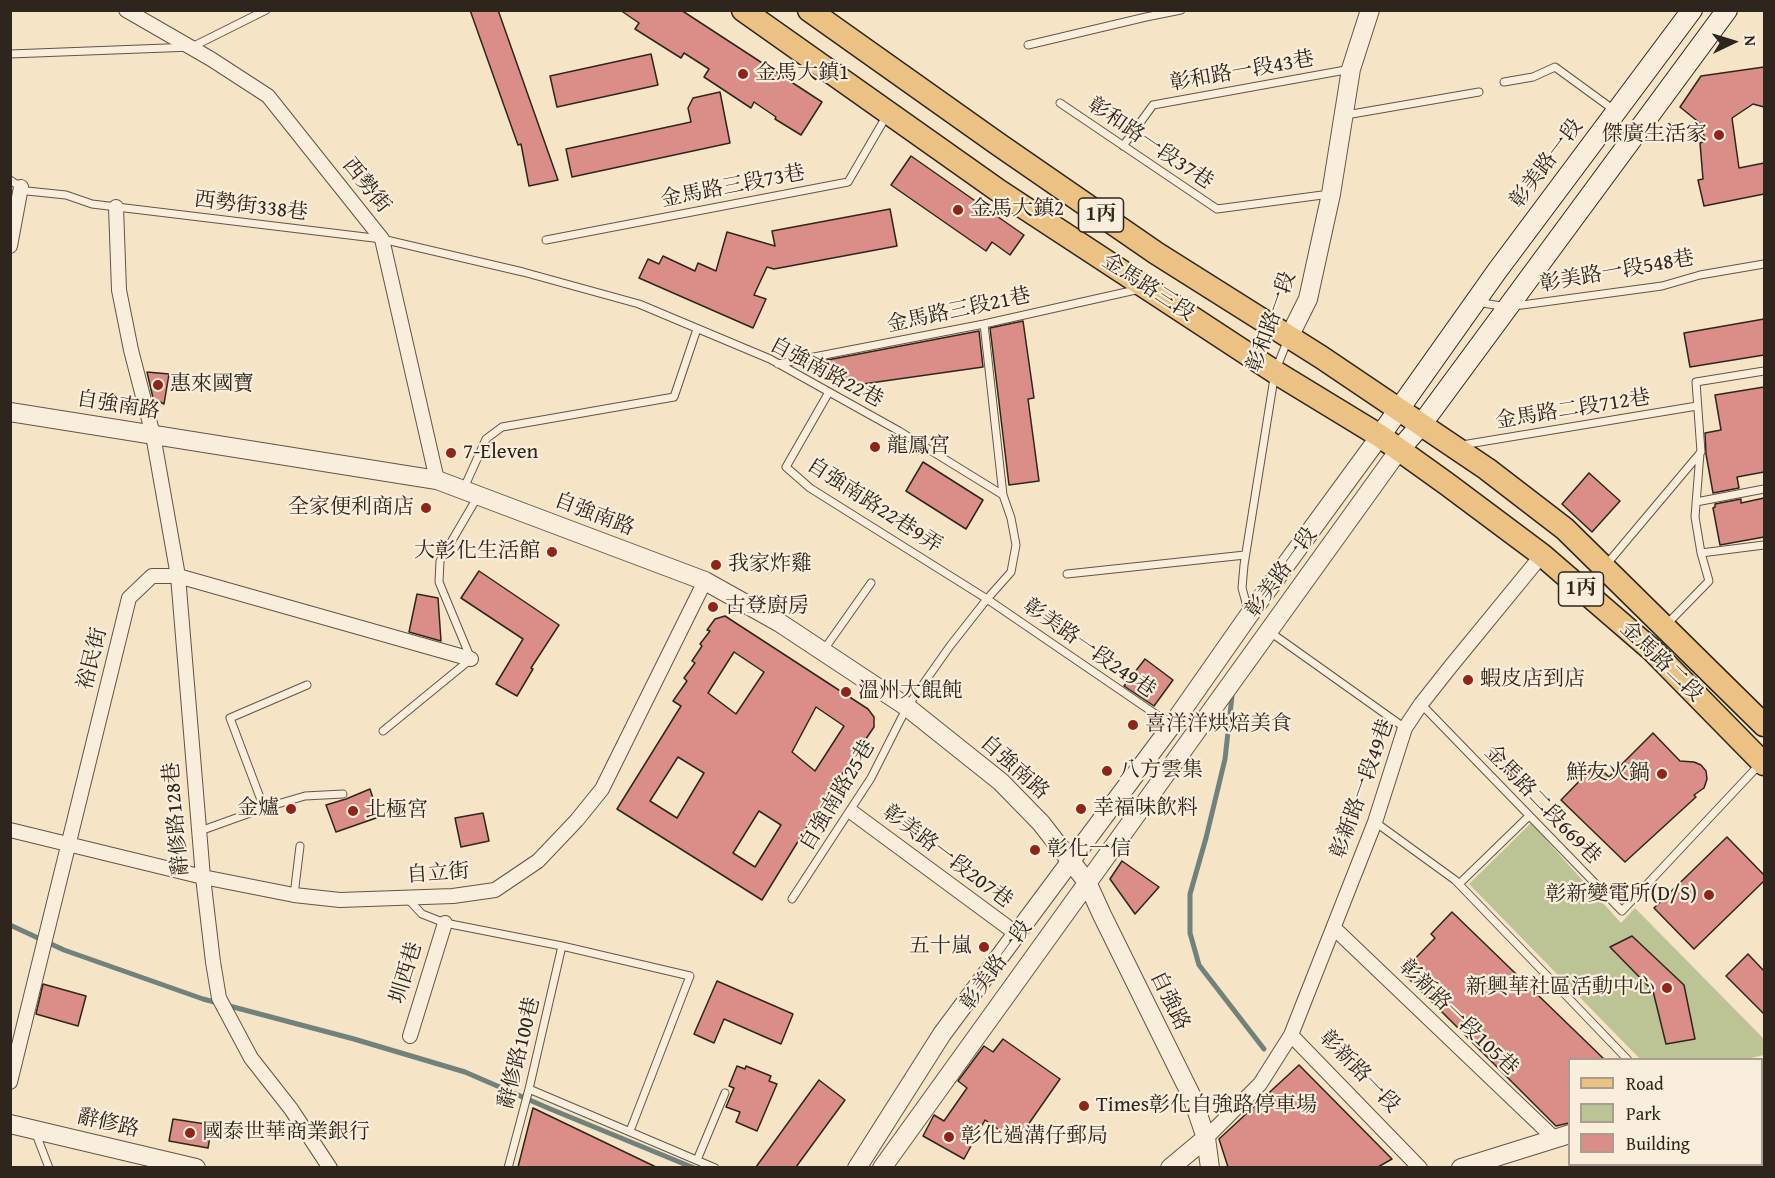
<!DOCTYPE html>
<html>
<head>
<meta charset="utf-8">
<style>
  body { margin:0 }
  #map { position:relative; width:1775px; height:1178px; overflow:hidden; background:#f6e4c7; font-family:"Gentium Book Plus",serif }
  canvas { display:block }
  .frame { position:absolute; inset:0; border:12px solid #2e261c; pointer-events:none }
  .legend { position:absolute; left:1568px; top:1058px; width:195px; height:108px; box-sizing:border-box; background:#f9eddb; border:2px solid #a89d8f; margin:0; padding:8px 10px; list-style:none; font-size:18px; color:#2e261c }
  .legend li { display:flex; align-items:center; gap:12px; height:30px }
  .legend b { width:30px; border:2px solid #a89d8f }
  .north { position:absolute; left:1703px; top:12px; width:60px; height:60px; -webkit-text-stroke:4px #f9eddb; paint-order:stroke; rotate:86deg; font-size:16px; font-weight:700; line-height:24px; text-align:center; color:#2e261c }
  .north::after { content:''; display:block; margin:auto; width:21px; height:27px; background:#2e261c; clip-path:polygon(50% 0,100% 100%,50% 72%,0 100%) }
</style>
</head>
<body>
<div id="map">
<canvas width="1775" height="1178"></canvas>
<div class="frame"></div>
<ul class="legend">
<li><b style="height:8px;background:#ebc284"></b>Road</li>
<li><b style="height:16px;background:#bcc496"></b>Park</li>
<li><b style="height:16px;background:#db8e87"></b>Building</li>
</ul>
<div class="north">N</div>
</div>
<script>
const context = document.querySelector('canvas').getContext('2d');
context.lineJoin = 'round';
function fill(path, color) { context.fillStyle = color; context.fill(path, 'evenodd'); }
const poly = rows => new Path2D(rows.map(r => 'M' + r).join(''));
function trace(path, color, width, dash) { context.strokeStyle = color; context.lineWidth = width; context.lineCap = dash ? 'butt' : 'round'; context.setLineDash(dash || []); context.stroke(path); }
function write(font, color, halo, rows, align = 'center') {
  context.font = font + ' "Gentium Book Plus","Noto Serif TC",serif'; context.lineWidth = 4.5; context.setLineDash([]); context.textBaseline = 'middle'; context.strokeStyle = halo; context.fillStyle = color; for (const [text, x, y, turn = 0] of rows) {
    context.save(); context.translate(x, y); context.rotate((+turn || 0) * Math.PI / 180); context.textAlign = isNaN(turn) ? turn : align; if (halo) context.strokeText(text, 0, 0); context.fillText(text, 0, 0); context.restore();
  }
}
fill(poly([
  [1531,823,1621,923,1635,908,1764,1039,1764,1055,1742,1060,1640,1059,1469,884]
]), '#bcc496');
trace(poly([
  [1232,696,1225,759,1206,838,1190,894,1190,933,1199,965,1264,1049],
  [10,925,64,950,203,999,354,1039,465,1072,548,1108,694,1168]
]), '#71817b', 5);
const building = poly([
  [470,10,498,10,558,180,529,186,521,144,518,145,470,10],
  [620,10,681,10,822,102,801,135,775,119,776,117,754,102,751,108,704,77,709,69,684,53,681,58,635,29,639,23,620,10],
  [651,54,658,85,557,107,550,76,651,54],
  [1764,67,1764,107,1753,104,1732,118,1739,168,1764,163,1764,194,1704,206,1698,180,1703,179,1700,143,1705,141,1701,124,1680,107,1701,76,1764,67],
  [720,92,730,143,572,177,566,149,691,122,688,108,693,98,720,92],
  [911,156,1024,235,1010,255,992,242,986,251,891,185,911,156],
  [890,209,897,246,774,269,767,267,754,295,766,299,753,328,639,278,648,259,659,264,663,256,695,271,698,263,716,271,727,232,775,246,772,231,890,209],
  [1764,319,1764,355,1690,367,1684,333,1764,319],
  [1023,321,1034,398,1028,399,1039,481,1009,485,990,328,1023,321],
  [979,331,983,367,863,384,833,380,820,369,817,362,979,331],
  [147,372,169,374,164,404,153,398,147,372],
  [1764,387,1764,472,1737,477,1739,488,1713,493,1706,454,1705,433,1721,430,1715,395,1764,387],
  [923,462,983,500,966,529,906,491,923,462],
  [1589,473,1620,501,1592,532,1562,504,1589,473],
  [1764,498,1764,537,1720,545,1713,508,1715,507,1715,504,1741,499,1741,503,1764,498],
  [479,571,559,625,531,668,533,669,517,696,496,684,523,639,461,598,479,571],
  [417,594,438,598,441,641,409,632,417,594],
  [725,616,868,709,874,717,874,727,813,817,762,900,617,809,681,706,673,701,687,681,684,678,695,663,692,661,702,646,700,644,710,631,707,630,715,619,725,616],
  [734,652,764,672,736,714,708,693,734,652],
  [816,707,844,726,815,771,792,752,816,707],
  [678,757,704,773,677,818,650,801,678,757],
  [759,811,781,825,755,867,733,853,759,811],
  [1145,659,1173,680,1154,706,1124,686,1145,659],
  [1653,733,1680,761,1694,762,1701,765,1706,771,1707,779,1704,788,1694,795,1696,797,1625,862,1561,800,1596,764,1609,777,1653,733],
  [370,789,379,817,336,832,326,805,346,799,370,789],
  [483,813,489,841,461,847,455,818,483,813],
  [1727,837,1764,875,1764,881,1694,949,1654,908,1727,837],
  [1122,861,1159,887,1135,914,1110,879,1122,861],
  [1452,912,1604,1059,1569,1059,1569,1123,1556,1126,1402,972,1435,938,1431,934,1452,912],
  [1632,936,1684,985,1695,1039,1666,1044,1653,991,1610,947,1632,936],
  [1748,954,1764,971,1764,1014,1726,976,1748,954],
  [717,981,793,1014,781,1044,724,1019,714,1043,694,1034,717,981],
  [43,984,86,996,78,1026,36,1014,43,984],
  [1003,1039,1060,1079,1016,1142,985,1120,964,1159,923,1136,934,1115,944,1121,967,1088,958,1081,984,1046,993,1052,1003,1039],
  [1299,1065,1392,1159,1378,1167,1228,1167,1219,1139,1299,1065],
  [737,1066,745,1069,746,1066,771,1076,769,1081,777,1084,757,1131,736,1122,740,1112,726,1107,734,1088,729,1086,737,1066],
  [819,1080,845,1100,796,1167,756,1167,819,1080],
  [533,1108,656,1167,518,1167,533,1108],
  [173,1119,212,1125,208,1148,169,1141,173,1119]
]);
fill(building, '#db8e87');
trace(building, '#2e261c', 1.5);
const service = poly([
  [1028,45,1146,17,1181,10],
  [10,54,192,47,266,10],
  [1504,82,1533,77,1555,67,1614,110],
  [1060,103,1217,209,1330,194],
  [1346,115,1479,92],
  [1123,146,1153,105,1351,69],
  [10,180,27,191,66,195,92,204,382,239,523,272,639,304,770,359,899,431,1003,495,1011,518,1016,545,1011,572,987,599,950,646,907,707,871,778,792,899],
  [546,240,848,182,887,115],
  [1477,302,1507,307,1662,286,1700,275,1764,264],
  [984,324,1003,495],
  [778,364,984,324,1140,289],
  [829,392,786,467,810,488,987,599,1170,724],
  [1462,445,1697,406],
  [464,488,486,439,502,427,674,397,697,329],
  [1696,502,1764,489],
  [1701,553,1764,545],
  [1606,565,1701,452,1696,382,1764,371],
  [1067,574,1245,555],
  [1248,610,1242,588,1244,565,1275,372,1288,339],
  [1667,624,1709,581,1701,553,1695,517,1700,453],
  [1270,632,1405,728],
  [823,651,871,583],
  [1421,704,1622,911,1760,764],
  [383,731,471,659,439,582,440,561,478,496],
  [264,808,305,796,343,794],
  [1375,822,1455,880,1628,1060],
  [200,831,264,808,230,718,307,685],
  [1459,884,1529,816],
  [294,895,300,846],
  [407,898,422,914,445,923,562,946,690,976,630,1131],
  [529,1089,715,1168],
  [36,1134,49,1168],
  [697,1160,725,1093],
  [508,1168,529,1089,562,946]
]);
const minor = poly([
  [126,10,211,59,268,96,382,239,437,480],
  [116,207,119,290,131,350,153,435,178,576,203,877,213,962,219,998,251,1058,291,1109,330,1168],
  [10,246,21,187],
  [853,813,1017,934],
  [10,830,203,877,294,895,340,900,453,896,495,890,538,861,577,820,602,789,705,581],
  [1334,928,1554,1138],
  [1291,1035,1420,1168],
  [410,1036,445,923],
  [10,1082,129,598,152,576,178,576,471,659],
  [1206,1138,1260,1084,1291,1035,1375,822,1405,728,1421,704,1451,666,1542,555]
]);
const tertiary = poly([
  [1289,337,1308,299,1331,194,1351,69,1370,10],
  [10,412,437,480,705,581,780,623,907,707,1001,782,1041,823,1087,882,1102,915,1192,1097,1206,1138,1210,1168],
  [1762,1088,1764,1087],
  [10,1124,196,1168],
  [857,1168,942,1034,1172,725,1249,615,1380,436],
  [882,1168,1399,450],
  [1170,1168,1206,1138],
  [1461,1168,1570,1134]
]);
const secondary = poly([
  [1380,436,1497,271,1692,10],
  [1399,450,1421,425,1727,10]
]);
const primary = poly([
  [743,10,999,191,1275,372,1380,436,1447,484,1542,555,1652,650,1764,764],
  [809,10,998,144,1156,253,1321,357,1487,469,1565,529,1764,725]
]);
trace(service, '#605647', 9);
trace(minor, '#605647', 16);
trace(tertiary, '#605647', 20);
trace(secondary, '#2e261c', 22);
trace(primary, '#2e261c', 25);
trace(service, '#f9eddb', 7);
trace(minor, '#f9eddb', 14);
trace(tertiary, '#f9eddb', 18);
trace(secondary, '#f9eddb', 20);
trace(primary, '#ebc284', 22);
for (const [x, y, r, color] of [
  [743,74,6,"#8f2418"],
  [1719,135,6,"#8f2418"],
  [958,210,6,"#8f2418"],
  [158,385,6,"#8f2418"],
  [875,447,6,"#8f2418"],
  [451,453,6,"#8f2418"],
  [426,508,6,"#8f2418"],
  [552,552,6,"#8f2418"],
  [716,565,6,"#8f2418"],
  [713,607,6,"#8f2418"],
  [1468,680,6,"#8f2418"],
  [846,692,6,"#8f2418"],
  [1133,725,6,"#8f2418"],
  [1107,771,6,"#8f2418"],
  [1662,774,6,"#8f2418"],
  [291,809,6,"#8f2418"],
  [1081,809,6,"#8f2418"],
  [353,811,6,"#8f2418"],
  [1035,850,6,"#8f2418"],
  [1709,895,6,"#8f2418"],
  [984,947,6,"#8f2418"],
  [1667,988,6,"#8f2418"],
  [1084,1106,6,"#8f2418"],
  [190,1133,6,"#8f2418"],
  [949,1137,6,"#8f2418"]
]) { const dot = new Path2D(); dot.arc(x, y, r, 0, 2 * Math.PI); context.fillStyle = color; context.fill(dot); trace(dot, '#f9eddb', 2); }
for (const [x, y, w] of [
  [1101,215,45],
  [1581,589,45]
]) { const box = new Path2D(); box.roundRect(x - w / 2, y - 17, w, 34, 4.5); context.fillStyle = '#f9eddb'; context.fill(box); trace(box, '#2e261c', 1.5); }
write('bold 20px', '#2e261c', null, [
  ["1丙",1101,215],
  ["1丙",1581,589]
]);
write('21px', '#2e261c', '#f9eddb', [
  ["彰和路一段43巷",1242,72,-10],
  ["彰和路一段37巷",1150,144,34],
  ["彰美路一段",1547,164,-53],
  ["西勢街",366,186,51],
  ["金馬路三段73巷",733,187,-11],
  ["西勢街338巷",251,207,7],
  ["彰美路一段548巷",1617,272,-10],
  ["金馬路三段",1148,288,33],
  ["金馬路三段21巷",959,311,-12],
  ["彰和路一段",1272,322,-70],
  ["自強南路22巷",826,373,28],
  ["自強南路",118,406,9],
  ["金馬路二段712巷",1573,410,-9],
  ["自強南路22巷9弄",874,506,33],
  ["自強南路",594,515,21],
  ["彰美路一段",1282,573,-54],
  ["彰美路一段249巷",1089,649,35],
  ["裕民街",93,659,-76],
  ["金馬路二段",1661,662,44],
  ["自強南路",1014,768,42],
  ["彰新路一段49巷",1363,789,-70],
  ["自強南路25巷",838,796,-59],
  ["金馬路二段669巷",1542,805,46],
  ["辭修路128巷",177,819,-95],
  ["彰美路一段207巷",947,857,37],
  ["自立街",438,874,-4],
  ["彰美路一段",997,966,-54],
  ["圳西巷",407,973,-73],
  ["自強路",1169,1001,64],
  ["彰新路一段105巷",1458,1018,44],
  ["辭修路100巷",520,1053,-76],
  ["彰新路一段",1359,1072,46],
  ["辭修路",108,1124,13]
]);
write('21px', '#2e261c', '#f9eddb', [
  ["金馬大鎮1",755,74],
  ["傑廣生活家",1707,135,"right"],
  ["金馬大鎮2",970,210],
  ["惠來國寶",170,385],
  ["龍鳳宮",887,447],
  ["7-Eleven",463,453],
  ["全家便利商店",414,508,"right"],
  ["大彰化生活館",540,552,"right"],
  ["我家炸雞",728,565],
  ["古登廚房",725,607],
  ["蝦皮店到店",1480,680],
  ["溫州大餛飩",858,692],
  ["喜洋洋烘焙美食",1145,725],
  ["八方雲集",1119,771],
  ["鮮友火鍋",1650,774,"right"],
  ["金爐",279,809,"right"],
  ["幸福味飲料",1093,809],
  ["北極宮",365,811],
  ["彰化一信",1047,850],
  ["彰新變電所(D/S)",1697,895,"right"],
  ["五十嵐",972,947,"right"],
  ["新興華社區活動中心",1655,988,"right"],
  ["Times彰化自強路停車場",1096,1106],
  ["國泰世華商業銀行",202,1133],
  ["彰化過溝仔郵局",961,1137]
], 'left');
</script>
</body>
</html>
